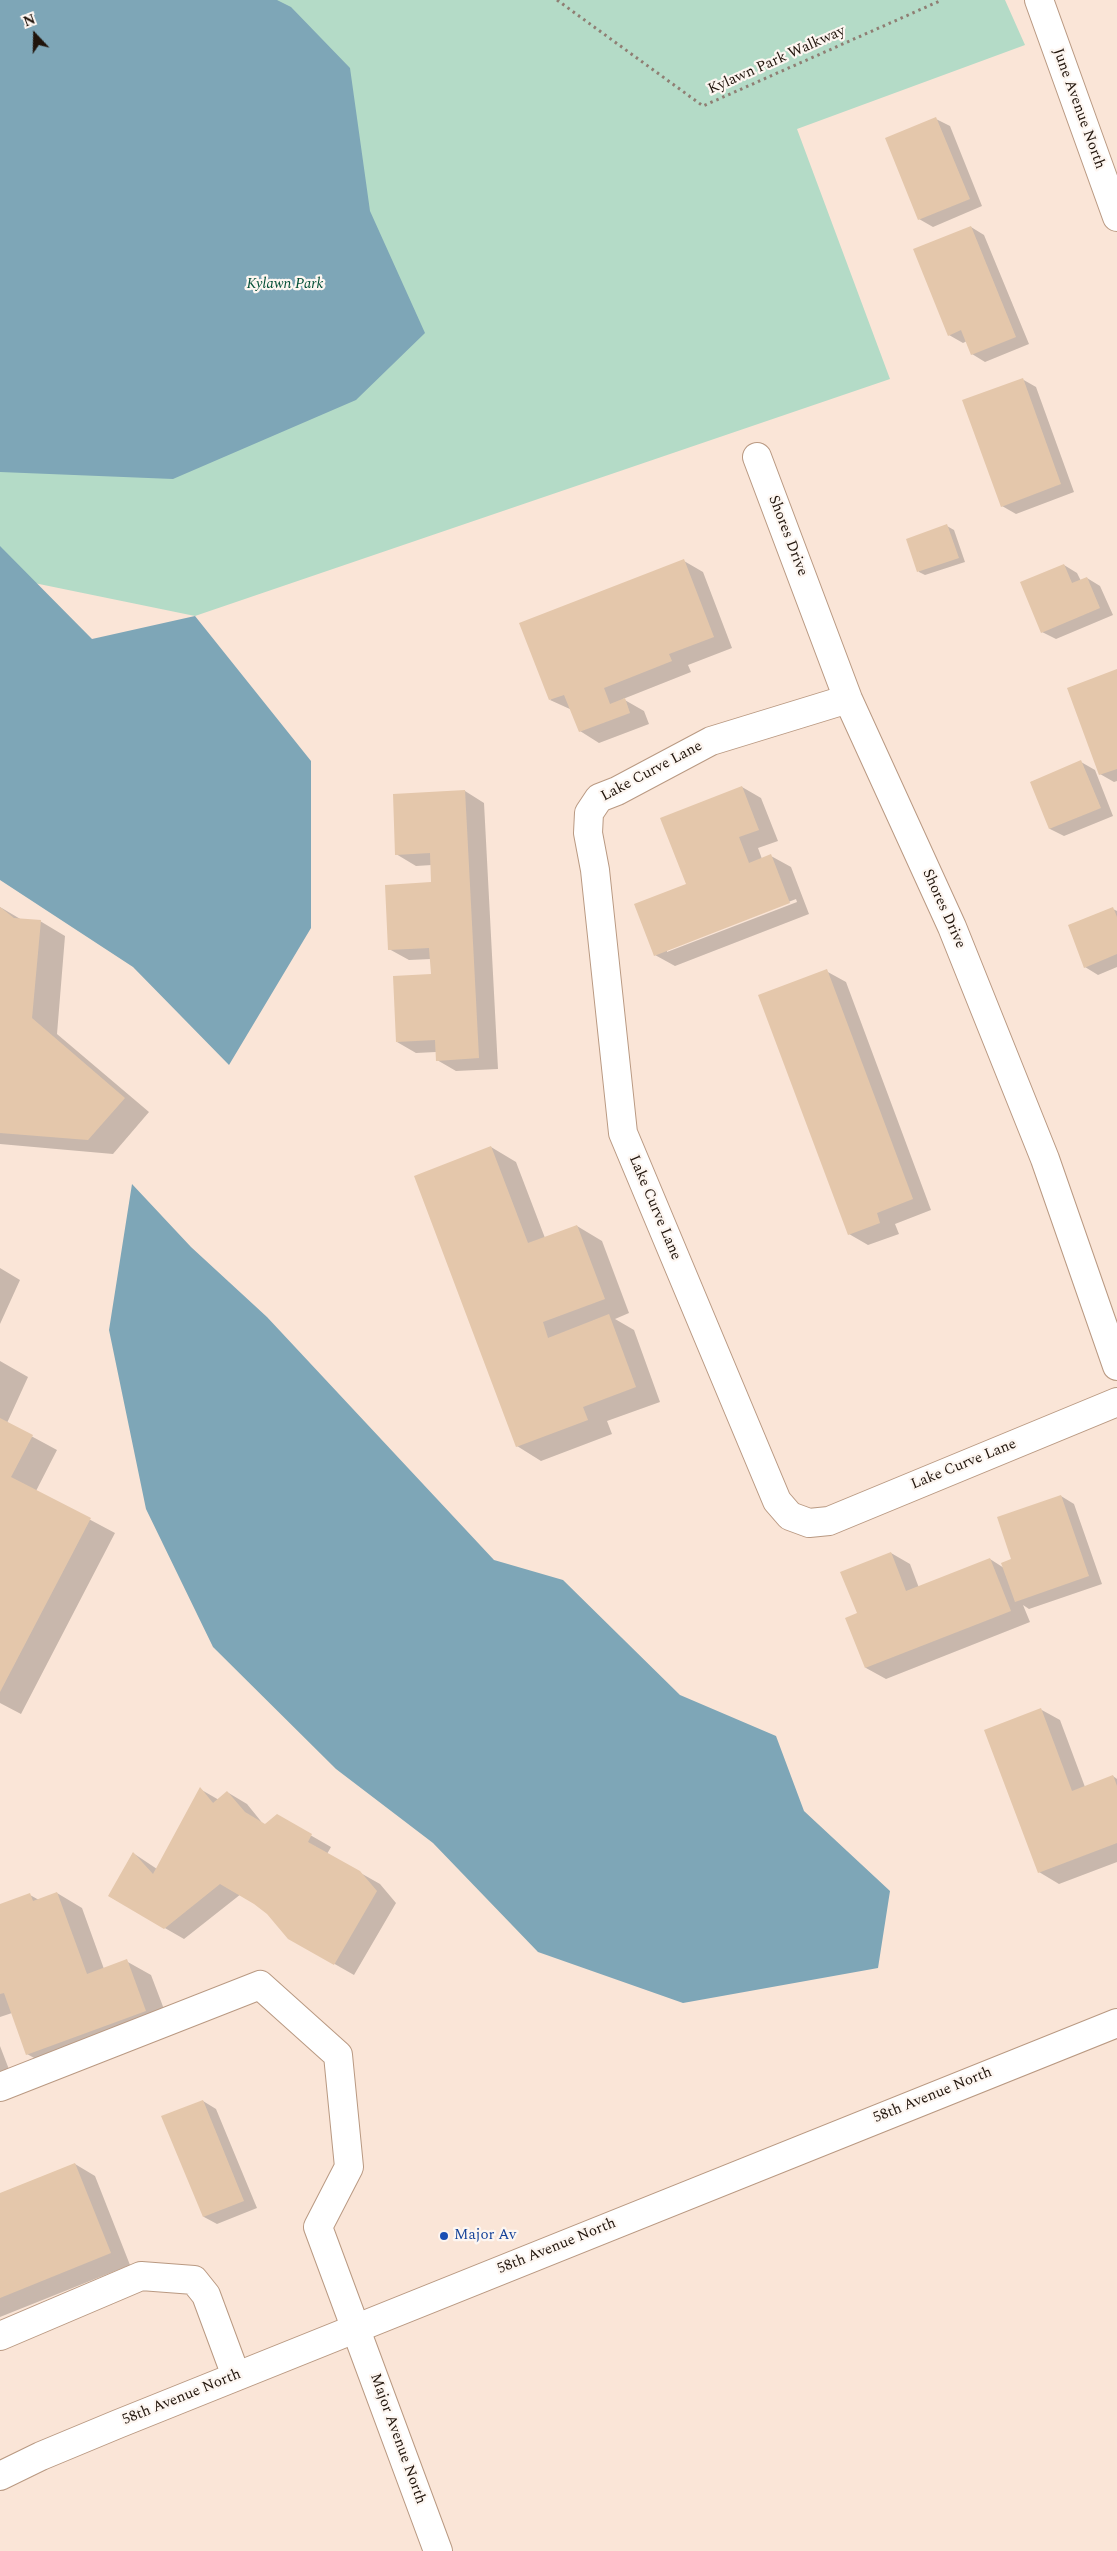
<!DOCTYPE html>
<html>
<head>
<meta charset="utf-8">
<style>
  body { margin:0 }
  #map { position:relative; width:1117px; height:2551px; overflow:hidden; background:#fae5d7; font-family:Spectral,serif }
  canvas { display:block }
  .north { position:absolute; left:10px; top:10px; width:50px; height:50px; -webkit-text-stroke:4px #fdf6f1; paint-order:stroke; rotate:339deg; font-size:14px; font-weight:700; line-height:20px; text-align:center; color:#20140b }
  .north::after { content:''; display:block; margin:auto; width:18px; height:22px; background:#20140b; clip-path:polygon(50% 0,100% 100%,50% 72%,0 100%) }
</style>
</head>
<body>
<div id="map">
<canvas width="1117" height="2551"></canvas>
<div class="north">N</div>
</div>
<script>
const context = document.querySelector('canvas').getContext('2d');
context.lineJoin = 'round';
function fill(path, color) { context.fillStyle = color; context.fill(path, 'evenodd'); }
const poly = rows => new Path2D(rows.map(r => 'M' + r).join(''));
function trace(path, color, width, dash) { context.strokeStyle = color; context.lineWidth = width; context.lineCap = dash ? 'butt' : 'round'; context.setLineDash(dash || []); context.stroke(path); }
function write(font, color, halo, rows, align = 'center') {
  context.font = font + ' Spectral,serif'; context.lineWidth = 4.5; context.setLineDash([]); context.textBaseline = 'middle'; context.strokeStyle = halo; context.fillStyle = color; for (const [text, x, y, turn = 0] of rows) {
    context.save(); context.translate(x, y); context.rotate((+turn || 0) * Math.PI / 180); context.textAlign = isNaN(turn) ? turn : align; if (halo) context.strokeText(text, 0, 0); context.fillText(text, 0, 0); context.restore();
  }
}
fill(poly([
  [0,0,1005,0,1025,45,797,129,890,379,195,616,0,576]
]), '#b4dbc7');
fill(poly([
  [0,0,277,0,291,7,350,68,370,211,425,333,356,400,173,479,0,472],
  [0,546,92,639,195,616,311,761,311,928,229,1065,133,967,0,880],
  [132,1184,191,1247,267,1317,494,1560,563,1580,680,1695,776,1736,804,1811,890,1891,878,1968,683,2003,538,1952,433,1843,336,1769,213,1647,146,1509,109,1330]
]), '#7ea6b7');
fill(poly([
  [936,119,950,126,982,206,933,227,919,219],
  [971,227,984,235,1029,344,985,362,972,354,967,341,963,343,949,335],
  [1022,379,1036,387,1074,492,1016,514,1002,506],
  [947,526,954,530,965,562,925,575,919,572,907,540],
  [684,561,703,572,732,648,688,665,691,672,623,699,644,711,649,724,599,743,580,731,572,710,550,700],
  [1064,565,1077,573,1081,581,1087,578,1100,586,1113,615,1056,639,1042,632],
  [1117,670,1117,781,1114,782,1100,774],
  [1081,762,1095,770,1113,816,1064,836,1050,829,1031,782],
  [742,787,761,798,778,841,758,848,762,859,771,856,791,867,809,914,675,966,655,955,688,885],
  [796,899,797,902,667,952,667,950],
  [465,791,484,803,498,1069,456,1071,437,1060,436,1052,416,1053,397,1042,432,976,431,959,409,960,389,949,432,884,432,865,416,866,396,854],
  [0,907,22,920,40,921,65,936,57,1034,149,1112,113,1154,0,1144],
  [1113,909,1117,911,1117,967,1098,975,1085,967],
  [826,971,846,982,931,1210,895,1224,899,1234,868,1245,849,1234],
  [491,1147,516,1162,545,1238,577,1226,602,1241,629,1313,615,1319,634,1330,660,1402,607,1421,612,1434,541,1461,517,1446],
  [0,1268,20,1280,0,1324],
  [0,1361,28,1377,7,1423,57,1450,36,1491,115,1533,21,1714,0,1703],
  [1061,1496,1074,1504,1102,1584,1029,1609,1023,1605,1030,1622,886,1679,866,1668,858,1614,891,1553,910,1564,919,1588,990,1559,1004,1568,1013,1560],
  [1040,1709,1060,1720,1085,1787,1113,1776,1117,1779,1117,1862,1059,1884,1039,1872],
  [200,1789,219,1800,227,1792,247,1804,264,1825,277,1816,331,1847,327,1854,380,1884,396,1903,354,1975,289,1938,268,1913,241,1894,184,1939,109,1896,133,1853,157,1869],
  [57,1893,82,1908,104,1969,126,1961,151,1975,170,2025,52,2068,27,2054,12,2013,0,2017,0,1906,30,1895,39,1900],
  [0,2046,15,2085,0,2091],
  [203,2101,216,2109,257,2208,217,2224,204,2217],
  [75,2164,95,2176,130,2265,0,2317,0,2195]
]), '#0003');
fill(poly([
  [936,117,970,199,918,220,885,138],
  [971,226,1016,337,971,355,961,330,948,336,913,249],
  [1023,378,1061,484,1001,507,962,400],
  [947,524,959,558,917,572,906,539],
  [684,559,714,637,669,654,672,661,604,688,610,704,625,698,630,713,579,732,564,695,549,700,519,623],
  [1064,564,1072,583,1087,577,1100,608,1041,633,1020,582],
  [1117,669,1117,769,1099,775,1067,688],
  [1081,760,1101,808,1049,829,1030,782],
  [742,786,759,830,739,837,749,863,771,854,790,903,654,956,634,904,686,884,660,818],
  [465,790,479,1058,436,1061,435,1040,396,1042,393,976,431,974,429,948,388,950,385,885,431,882,430,853,395,855,393,794],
  [0,907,14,918,41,920,32,1018,125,1098,88,1140,0,1133],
  [1113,907,1117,917,1117,954,1084,968,1068,925],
  [827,969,913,1199,877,1213,880,1223,848,1235,758,995],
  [491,1146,528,1243,577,1225,605,1299,543,1322,548,1338,609,1314,636,1387,583,1407,588,1420,516,1447,414,1176],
  [0,1418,33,1435,11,1477,91,1518,0,1692],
  [1061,1495,1089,1576,1015,1602,1001,1563,1011,1559,997,1517],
  [891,1552,906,1591,990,1558,1011,1611,865,1668,845,1618,857,1613,840,1572],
  [1041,1708,1072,1791,1113,1775,1117,1786,1117,1843,1038,1873,984,1730],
  [200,1787,213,1803,227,1791,245,1812,265,1824,277,1814,312,1834,308,1842,360,1871,377,1891,334,1965,288,1939,267,1914,254,1904,220,1884,164,1929,108,1896,133,1852,153,1874],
  [57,1892,87,1974,127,1959,146,2011,26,2055,4,1993,0,1994,0,1904,30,1893,33,1901],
  [203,2100,244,2201,203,2217,161,2116],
  [75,2163,111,2253,0,2298,0,2193]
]), '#e4c7ab');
const minor = poly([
  [1039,0,1117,217],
  [757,457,848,699,952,927,1045,1159,1117,1366],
  [848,699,711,741,617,791,599,798,589,813,588,833,595,870,623,1133,777,1501,790,1516,809,1523,829,1521,1117,1402],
  [0,2087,260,1985,338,2055,349,2167,318,2227,438,2551],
  [0,2336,141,2276,194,2280,206,2295,236,2376]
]);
const major = poly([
  [0,2476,41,2456,118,2424,1117,2023]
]);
trace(minor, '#b99982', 30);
trace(major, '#b99982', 30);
trace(poly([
  [557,0,703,106,942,0]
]), '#8f7e73', 3, [2.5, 4]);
trace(minor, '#fff', 28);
trace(major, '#fff', 28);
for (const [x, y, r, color] of [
  [444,2236,5,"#1a4fb4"]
]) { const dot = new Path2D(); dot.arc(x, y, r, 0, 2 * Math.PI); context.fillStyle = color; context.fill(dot); trace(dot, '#fdf6f1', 2); }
write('15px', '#20140b', '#fdf6f1', [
  ["Kylawn Park Walkway",777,61,-24],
  ["June Avenue North",1078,109,70],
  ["Shores Drive",787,536,69],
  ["Lake Curve Lane",652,772,-28],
  ["Shores Drive",943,909,66],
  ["Lake Curve Lane",654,1208,67],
  ["Lake Curve Lane",964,1465,-22],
  ["58th Avenue North",933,2096,-22],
  ["58th Avenue North",557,2247,-22],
  ["58th Avenue North",182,2398,-22],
  ["Major Avenue North",397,2439,70]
]);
write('italic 15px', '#034f36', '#fdf6f1', [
  ["Kylawn Park",285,285]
]);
write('15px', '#164399', '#fdf6f1', [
  ["Major Av",454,2236]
], 'left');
</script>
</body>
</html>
